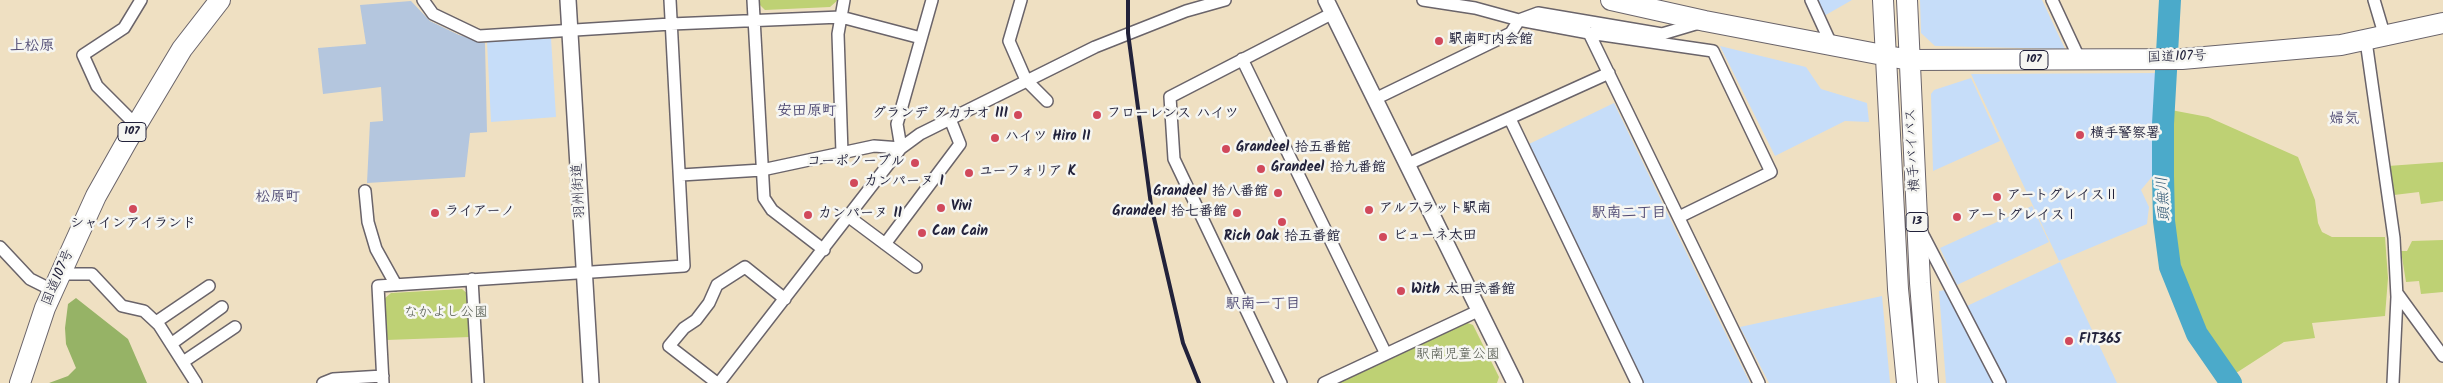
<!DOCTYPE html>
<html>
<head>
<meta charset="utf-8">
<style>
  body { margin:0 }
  canvas { display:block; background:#efe0c2 }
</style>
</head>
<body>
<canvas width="2443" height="383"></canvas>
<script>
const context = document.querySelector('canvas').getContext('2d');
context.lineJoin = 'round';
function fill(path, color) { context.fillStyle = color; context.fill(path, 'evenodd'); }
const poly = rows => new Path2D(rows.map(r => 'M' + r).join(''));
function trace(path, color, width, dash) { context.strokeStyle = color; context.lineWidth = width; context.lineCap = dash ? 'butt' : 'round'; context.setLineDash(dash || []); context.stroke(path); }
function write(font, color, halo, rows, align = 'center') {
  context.font = font + ' Kalam,"Klee One",sans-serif'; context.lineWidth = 5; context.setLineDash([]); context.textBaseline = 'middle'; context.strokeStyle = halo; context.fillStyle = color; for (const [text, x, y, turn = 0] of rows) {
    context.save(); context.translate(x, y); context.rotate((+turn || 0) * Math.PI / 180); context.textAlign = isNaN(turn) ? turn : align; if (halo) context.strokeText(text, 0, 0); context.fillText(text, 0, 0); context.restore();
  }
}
fill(poly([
  [1816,0,1852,0,1824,16],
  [1920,0,2042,0,2065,49,1935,46,1921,33],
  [551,38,556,117,491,122,487,42],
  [1720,46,1806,67,1821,89,1867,103,1869,122,1845,121,1775,156],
  [2161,73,2160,167,2141,190,2149,207,2147,224,2059,261,1971,74],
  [1971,78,2000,141,1933,171,1931,94,1934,90],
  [1614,103,1719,320,1750,383,1636,383,1527,145],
  [2032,206,2049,242,1957,285,1940,248],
  [2060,262,2117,383,2006,383,1967,306],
  [1946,290,1994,383,1946,383,1939,291],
  [1882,296,1890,383,1769,383,1740,327]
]), '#c6ddf9');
fill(poly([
  [411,1,430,21,459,35,485,43,487,132,470,133,465,177,367,183,370,122,383,121,381,87,323,94,318,48,366,44,360,5]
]), '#b4c6de');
fill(poly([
  [760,0,838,0,830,7,765,10,760,5],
  [2171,110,2208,117,2298,157,2315,200,2318,223,2322,232,2332,237,2385,237,2388,278,2385,316,2312,323,2315,338,2284,342,2233,375,2206,339,2172,243,2168,206,2168,120],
  [2443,162,2443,201,2421,204,2419,192,2394,195,2388,166],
  [2443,240,2443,292,2421,294,2419,281,2406,282,2401,251,2407,251,2412,241],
  [462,289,469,295,470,337,386,340,384,299,391,293],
  [1465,322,1473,325,1499,377,1497,383,1339,383]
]), '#bed174');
fill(poly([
  [76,298,128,339,147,383,49,383,68,376,76,368,66,344,65,328,68,304]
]), '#96b366');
trace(poly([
  [2170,0,2163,124,2163,176,2164,221,2170,267,2197,334,2231,383]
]), '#4baaca', 22);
const minor = poly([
  [423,0,433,14,479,36,671,24,841,17,921,38],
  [753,0,764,198,772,210,824,250],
  [1021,0,1009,41,1026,80,1047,101],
  [1423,0,1475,8,1519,20,1589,33,1713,51,1771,172,1679,217],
  [1811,0,1832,46],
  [2052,0,2080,60],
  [2374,0,2385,37],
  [1589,33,1759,383],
  [2366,41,2394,238,2397,297,2393,383],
  [1242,59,1386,354],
  [1375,99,1511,33,1519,20,1538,13,1662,34,1699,23],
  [1510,119,1637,383],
  [136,125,97,86,83,55,124,28,141,0],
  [901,148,897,124,932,0],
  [842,153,838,34,844,0],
  [1408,164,1609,73],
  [681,175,762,170,874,146,901,148],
  [365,191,368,222,376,249,396,285],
  [849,217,916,267],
  [1921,231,2000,383],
  [885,244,960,144,950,119],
  [0,247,30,279,52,290],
  [59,274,92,274,122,306,144,311,159,325,196,383],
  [472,279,478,383],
  [2397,293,2443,356],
  [156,322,209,286],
  [171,344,222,307],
  [183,362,235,327],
  [323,383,333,379,383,376],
  [383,383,378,286,684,266,670,0],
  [717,383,669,346,684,328,696,320,709,303,717,285,745,267,785,299],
  [719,383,901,148,920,134,1095,47,1186,11,1225,0],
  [1281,383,1174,159,1170,97,1333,13],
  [1324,383,1480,310]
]);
const tertiary = poly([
  [568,0,591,383],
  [1326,0,1515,383]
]);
const trunk = poly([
  [1611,0,1705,21,1909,60,2182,59,2341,45,2443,23],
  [1883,0,1898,289,1907,383],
  [1907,0,1920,283,1928,383],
  [20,383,45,308,96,196,127,141,182,49,220,0]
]);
trace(minor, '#6a646a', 14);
trace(tertiary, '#6a646a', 18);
trace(trunk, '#6a646a', 22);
trace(minor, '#fff', 11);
trace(tertiary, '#fff', 15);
trace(trunk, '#fff', 20);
trace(poly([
  [1128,0,1128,33,1151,205,1183,343,1199,383]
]), '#22223b', 4);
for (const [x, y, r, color] of [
  [1439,41,5,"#d1495b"],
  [1018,115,5,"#d1495b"],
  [1097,115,5,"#d1495b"],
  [2080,135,5,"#d1495b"],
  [995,138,5,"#d1495b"],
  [1226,149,5,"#d1495b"],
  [915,163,5,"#d1495b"],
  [1261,169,5,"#d1495b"],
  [969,173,5,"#d1495b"],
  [854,183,5,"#d1495b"],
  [1278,193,5,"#d1495b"],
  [1997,197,5,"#d1495b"],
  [941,208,5,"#d1495b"],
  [133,209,5,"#d1495b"],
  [1369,210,5,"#d1495b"],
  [435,213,5,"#d1495b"],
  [1237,213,5,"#d1495b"],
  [808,215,5,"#d1495b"],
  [1957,217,5,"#d1495b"],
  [1282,222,5,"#d1495b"],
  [922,233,5,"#d1495b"],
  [1383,237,5,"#d1495b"],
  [1401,291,5,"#d1495b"],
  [2069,341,5,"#d1495b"]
]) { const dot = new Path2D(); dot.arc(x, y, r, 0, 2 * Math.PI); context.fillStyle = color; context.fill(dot); trace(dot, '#f6f6f2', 2); }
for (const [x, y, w] of [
  [2034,60,28],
  [132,132,28],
  [1917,222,22]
]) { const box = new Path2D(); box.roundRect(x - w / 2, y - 9.5, w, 19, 4); context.fillStyle = '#f6f6f2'; context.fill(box); trace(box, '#22223b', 1); }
write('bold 12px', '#22223b', null, [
  ["107",2034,60],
  ["107",132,132],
  ["13",1917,222]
]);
write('bold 14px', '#22223b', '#f6f6f2', [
  ["駅南町内会館",1449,41],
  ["グランデ タカナオ III",1008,115,"right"],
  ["フローレンス ハイツ",1107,115],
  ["横手警察署",2090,135],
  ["ハイツ Hiro II",1005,138],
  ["Grandeel 拾五番館",1236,149],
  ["コーポノーブル",905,163,"right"],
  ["Grandeel 拾九番館",1271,169],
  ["ユーフォリア K",979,173],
  ["カンパーヌ I",864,183],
  ["Grandeel 拾八番館",1268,193,"right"],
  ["アートグレイスⅡ",2007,197],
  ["Vivi",951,208],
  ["アルフラット駅南",1379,210],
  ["ライアーノ",445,213],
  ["Grandeel 拾七番館",1227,213,"right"],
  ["カンパーヌ II",818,215],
  ["アートグレイスⅠ",1967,217],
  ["シャインアイランド",133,225,"center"],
  ["Can Cain",932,233],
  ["ビューネ太田",1393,237],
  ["Rich Oak 拾五番館",1282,238,"center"],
  ["With 太田弐番館",1411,291],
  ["FIT365",2079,341]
], 'left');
write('14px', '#22223b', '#f6f6f2', [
  ["国道107号",2177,58,-2],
  ["横手バイパス",1914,150,-93],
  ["羽州街道",580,191,-93],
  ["国道107号",59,278,-67]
]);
write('14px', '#51574c', '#f6f6f2', [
  ["なかよし公園",446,314],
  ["駅南児童公園",1458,356]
]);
write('bold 15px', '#514c75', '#f6f6f2', [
  ["上松原",32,47],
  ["安田原町",807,112],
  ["婦気",2344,120],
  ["松原町",278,198],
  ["駅南二丁目",1629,214],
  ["駅南一丁目",1263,305]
]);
write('italic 15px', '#325874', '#f6f6f2', [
  ["頭無川",2165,199,-94]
]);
</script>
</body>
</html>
